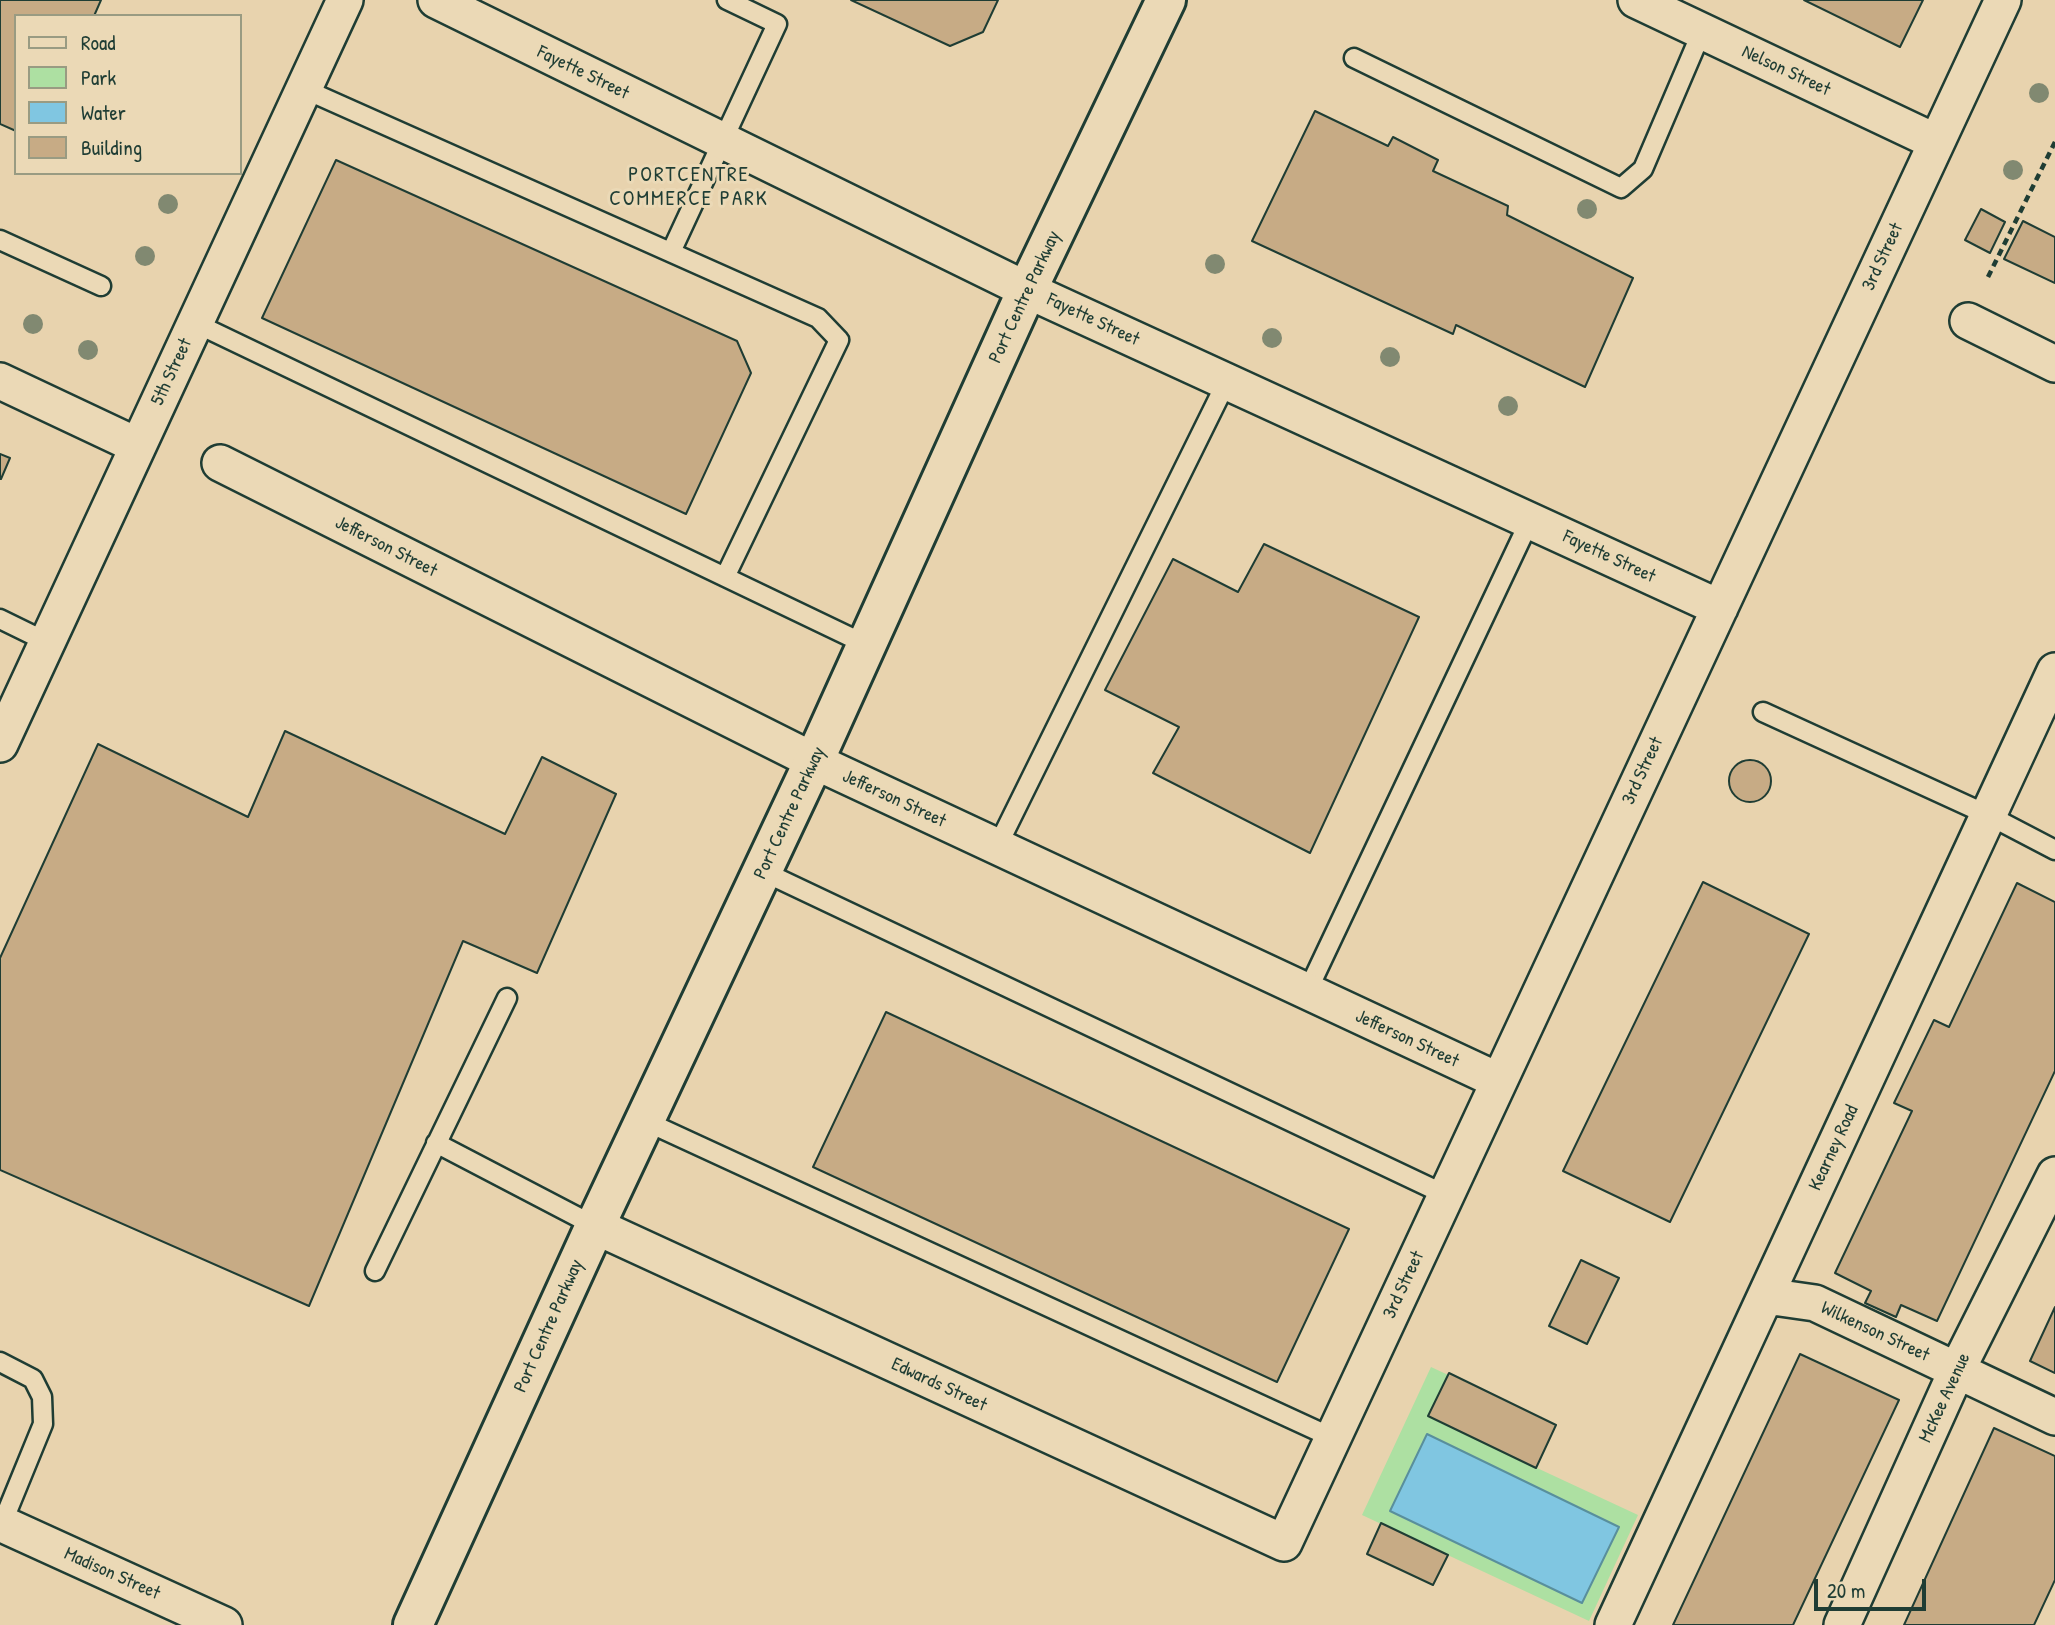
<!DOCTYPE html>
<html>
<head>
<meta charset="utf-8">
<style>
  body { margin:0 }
  #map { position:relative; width:2055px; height:1625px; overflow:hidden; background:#e8d3ae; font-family:"Patrick Hand",sans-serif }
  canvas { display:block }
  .legend { position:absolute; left:14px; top:14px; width:228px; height:161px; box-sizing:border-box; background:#ebd9b6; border:2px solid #999b82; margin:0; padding:9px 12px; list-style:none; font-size:21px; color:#1f3d34 }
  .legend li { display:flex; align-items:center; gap:14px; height:35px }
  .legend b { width:35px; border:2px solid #999b82 }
  .scale { position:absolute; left:1814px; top:1579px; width:112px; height:32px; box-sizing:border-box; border:4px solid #1f3d34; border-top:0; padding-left:9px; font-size:21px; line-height:24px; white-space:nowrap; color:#1f3d34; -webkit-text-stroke:5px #ebd9b6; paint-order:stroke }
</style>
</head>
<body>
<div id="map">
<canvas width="2055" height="1625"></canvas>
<ul class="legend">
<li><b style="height:9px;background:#ebd9b6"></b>Road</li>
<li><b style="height:19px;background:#ade0a2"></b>Park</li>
<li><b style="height:19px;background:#80c6e1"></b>Water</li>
<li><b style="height:19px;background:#c7ab85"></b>Building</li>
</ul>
<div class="scale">20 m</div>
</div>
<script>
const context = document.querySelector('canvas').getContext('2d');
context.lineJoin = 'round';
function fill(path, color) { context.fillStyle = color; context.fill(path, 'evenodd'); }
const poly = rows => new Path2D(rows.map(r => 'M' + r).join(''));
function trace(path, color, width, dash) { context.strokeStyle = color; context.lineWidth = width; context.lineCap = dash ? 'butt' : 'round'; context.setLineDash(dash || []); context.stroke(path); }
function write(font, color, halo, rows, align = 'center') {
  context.font = font + ' "Patrick Hand",sans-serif'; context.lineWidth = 6; context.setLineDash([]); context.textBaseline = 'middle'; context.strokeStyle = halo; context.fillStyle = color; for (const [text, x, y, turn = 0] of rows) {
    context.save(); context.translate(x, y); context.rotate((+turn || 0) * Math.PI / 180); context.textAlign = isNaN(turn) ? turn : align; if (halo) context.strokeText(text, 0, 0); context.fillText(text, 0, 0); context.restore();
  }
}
fill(poly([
  [1431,1367,1556,1425,1537,1468,1638,1515,1589,1621,1362,1515]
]), '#ade0a2');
const water = poly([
  [1427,1434,1619,1527,1582,1603,1390,1511,1427,1434]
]);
fill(water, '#80c6e1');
trace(water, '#598f9c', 2);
const building = poly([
  [0,0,101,0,94,16,16,16,16,131,0,124,0,0],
  [851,0,998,0,983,32,950,46,851,0],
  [1804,0,1923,0,1900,47,1804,0],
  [1315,111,1388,146,1393,137,1438,160,1433,171,1508,206,1507,215,1633,278,1585,387,1456,325,1453,334,1252,241,1315,111],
  [336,160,737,341,751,373,686,514,262,318,336,160],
  [1981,209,2005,222,1990,253,1965,240,1981,209],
  [2023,221,2055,237,2055,283,2004,259,2023,221],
  [0,454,10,458,1,479,0,479,0,454],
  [1264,544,1419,617,1310,853,1153,773,1179,727,1105,690,1173,559,1238,592,1264,544],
  [285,731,505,834,542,757,616,794,537,973,463,941,309,1306,0,1170,0,958,98,744,248,817,285,731],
  '1729 781a21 21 0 1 1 42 0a21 21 0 1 1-42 0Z',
  [1703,882,1809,934,1670,1222,1563,1171,1703,882],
  [2017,883,2055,902,2055,1071,1937,1321,1901,1305,1896,1317,1865,1303,1871,1291,1835,1273,1912,1111,1894,1103,1934,1020,1949,1027,2017,883],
  [886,1012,1349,1229,1277,1382,813,1167,886,1012],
  [1581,1260,1619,1278,1587,1344,1549,1326,1581,1260],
  [2055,1307,2055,1373,2030,1361,2055,1307],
  [1800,1354,1899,1400,1793,1625,1673,1625,1800,1354],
  [1449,1373,1556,1425,1536,1468,1428,1416,1449,1373],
  [1994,1428,2055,1456,2055,1580,2034,1625,1904,1625,1994,1428],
  [1381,1523,1448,1555,1433,1585,1367,1554,1381,1523]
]);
fill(building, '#c7ab85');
trace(building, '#1f3d34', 2);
const lane = poly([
  [1354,58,1621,188,1643,169,1702,31],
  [304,89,818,318,839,340,725,577],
  [0,240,101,286],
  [671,252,777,24,727,0],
  [195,323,867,645],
  [0,619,47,642],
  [1763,712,1988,815,2055,850],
  [997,847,1227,381],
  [762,871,1446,1195],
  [1307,992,1530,520],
  [645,1121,1333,1438],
  [436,1143,595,1226],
  [375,1271,507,998],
  [0,1362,33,1379,42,1397,43,1424,2,1524]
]);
const street = poly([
  [436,0,1027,290,1720,608],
  [1636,0,1936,142],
  [1968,321,2055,364],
  [0,381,138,446],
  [220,463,814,761,1499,1081],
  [0,744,345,0],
  [595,1226,1284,1543,2003,0],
  [1766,1296,1815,1303,2055,1417],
  [0,1523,224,1625],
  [1613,1625,2055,671],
  [1842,1625,1957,1370,2055,1175]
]);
const secondary = poly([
  [413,1625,595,1226,814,761,1027,290,1166,0]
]);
trace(lane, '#1f3d34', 23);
trace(street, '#1f3d34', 40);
trace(secondary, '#1f3d34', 44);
trace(poly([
  [1988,277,2055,142]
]), '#1f3d34', 4.5, [7, 5]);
trace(lane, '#ebd9b6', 18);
trace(street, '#ebd9b6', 35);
trace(secondary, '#ebd9b6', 38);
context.fillStyle = '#818971';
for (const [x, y] of [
  [2039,93],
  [2013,170],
  [168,204],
  [1587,209],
  [145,256],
  [1215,264],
  [33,324],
  [1272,338],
  [88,350],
  [1390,357],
  [1508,406]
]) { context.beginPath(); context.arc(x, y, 10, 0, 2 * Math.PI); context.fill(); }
write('19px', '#1f3d34', '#ebd9b6', [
  ["Nelson Street",1786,71,25],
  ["Fayette Street",583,73,26],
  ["3rd Street",1883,257,-65],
  ["Port Centre Parkway",1025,297,-65],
  ["Fayette Street",1093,320,25],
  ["5th Street",172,372,-65],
  ["Jefferson Street",386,547,27],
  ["Fayette Street",1609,557,25],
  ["3rd Street",1643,771,-65],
  ["Jefferson Street",894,799,25],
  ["Port Centre Parkway",790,813,-65],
  ["Jefferson Street",1407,1039,25],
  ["Kearney Road",1834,1148,-65],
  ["3rd Street",1404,1285,-65],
  ["Port Centre Parkway",549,1326,-66],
  ["Wilkenson Street",1875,1332,25],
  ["Edwards Street",939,1385,25],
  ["McKee Avenue",1945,1398,-65],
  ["Madison Street",112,1574,24]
]);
context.letterSpacing = '2px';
write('21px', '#1f3d34', '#ebd9b6', [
  ["PORTCENTRE",689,175],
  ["COMMERCE PARK",689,199]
]);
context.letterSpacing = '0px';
</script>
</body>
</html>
